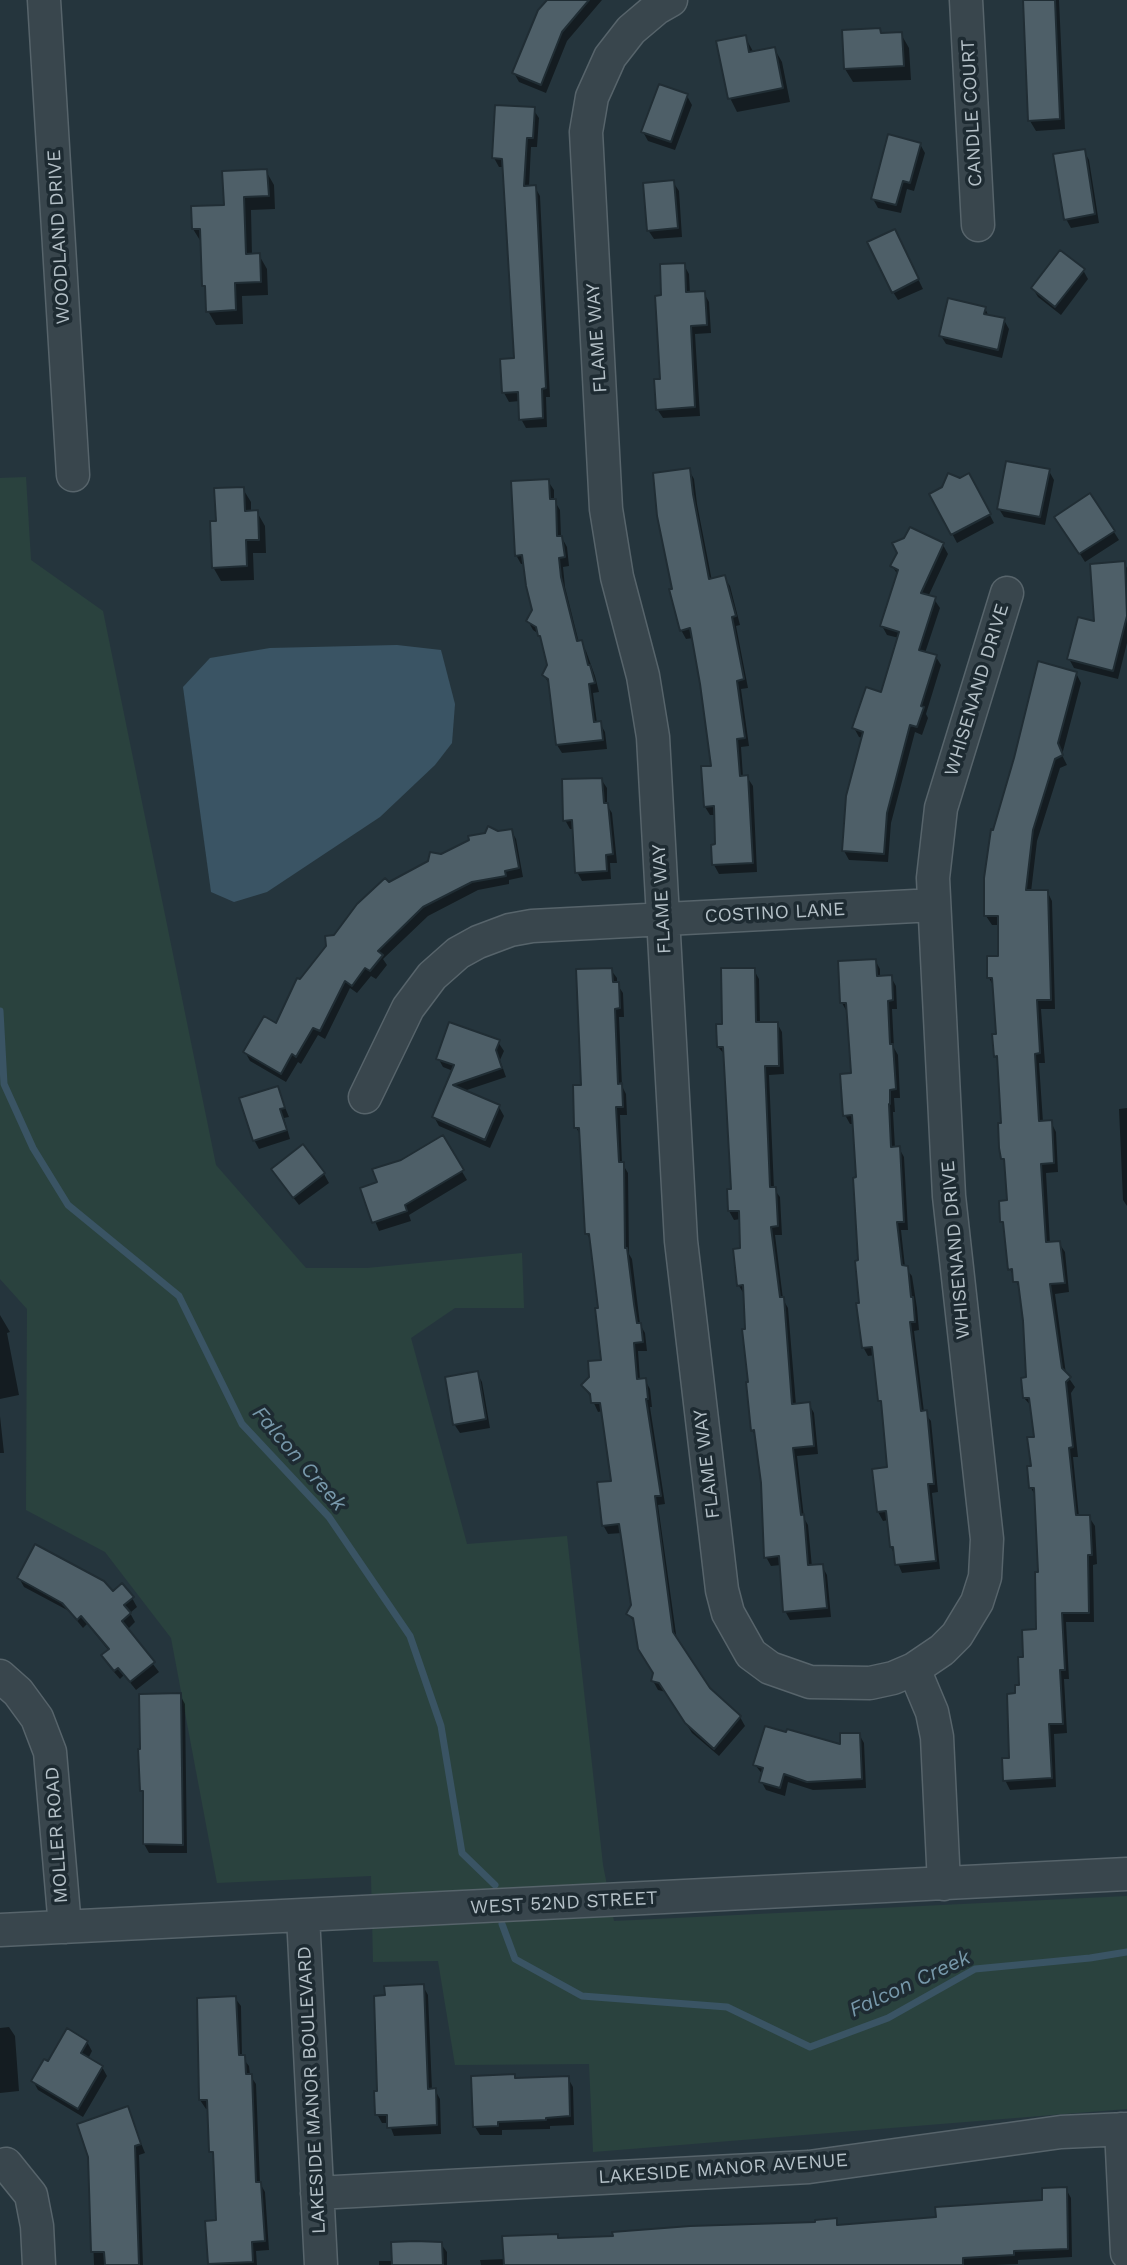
<!DOCTYPE html>
<html>
<head>
<meta charset="utf-8">
<style>
  body { margin:0 }
  canvas { display:block; background:#25353d }
</style>
</head>
<body>
<canvas width="1127" height="2265"></canvas>
<script>
const context = document.querySelector('canvas').getContext('2d');
context.lineJoin = 'round';
function fill(path, color) { context.fillStyle = color; context.fill(path, 'evenodd'); }
const poly = rows => new Path2D(rows.map(r => 'M' + r).join(''));
function trace(path, color, width, dash) { context.strokeStyle = color; context.lineWidth = width; context.lineCap = dash ? 'butt' : 'round'; context.setLineDash(dash || []); context.stroke(path); }
function write(font, color, halo, rows, align = 'center') {
  context.font = font + ' "Work Sans",sans-serif'; context.lineWidth = 7; context.setLineDash([]); context.textBaseline = 'middle'; context.strokeStyle = halo; context.fillStyle = color; for (const [text, x, y, turn = 0] of rows) {
    context.save(); context.translate(x, y); context.rotate((+turn || 0) * Math.PI / 180); context.textAlign = isNaN(turn) ? turn : align; if (halo) context.strokeText(text, 0, 0); context.fillText(text, 0, 0); context.restore();
  }
}
fill(poly([
  [26,477,31,560,103,611,216,1165,306,1268,367,1268,522,1253,524,1308,455,1308,411,1338,467,1544,567,1536,603,1865,614,1921,1127,1896,1127,2109,593,2152,589,2064,455,2065,438,1961,373,1962,371,1876,217,1883,171,1638,105,1552,26,1510,27,1309,0,1279,0,478]
]), '#2a423e');
fill(poly([
  [397,645,441,650,455,704,452,743,435,765,380,817,267,892,234,902,211,892,183,687,210,658,270,648]
]), '#3a5464');
fill(poly([
  [549,0,602,0,567,41,546,93,519,82,514,73],
  [1025,0,1059,0,1065,129,1036,131,1030,121],
  [879,30,883,35,901,34,909,48,911,80,853,82,845,69],
  [745,37,754,53,774,48,782,62,790,102,737,112,730,98],
  [687,96,692,105,675,150,648,141,643,132],
  [533,109,539,118,537,147,531,147,529,187,535,187,540,196,550,397,546,397,547,427,526,428,521,419,520,401,509,402,504,393,516,360,505,167,499,167,494,158],
  [920,144,925,153,914,191,907,189,901,213,878,208,873,199],
  [1084,151,1089,160,1099,223,1071,228,1066,219],
  [266,171,274,185,275,209,251,210,252,255,259,255,267,269,268,295,242,296,243,324,216,325,208,311,201,242,193,229,225,207],
  [673,182,679,191,682,237,654,239,648,230],
  [899,240,923,289,898,300,893,292],
  [684,265,689,274,690,294,704,293,709,302,711,333,695,334,700,416,663,418,657,409,662,381,663,297],
  [1083,270,1088,279,1061,315,1038,297,1033,289],
  [985,308,989,317,1004,320,1009,329,1002,358,946,344,941,336],
  [689,470,694,479,697,504,712,581,724,577,730,586,740,625,736,626,748,688,741,689,749,746,741,747,743,777,747,777,753,786,757,872,719,874,714,865,717,846,716,815,710,815,705,807,713,767,693,638,686,639,681,630,674,590],
  [1049,471,1054,480,1045,525,1004,517,999,509],
  [969,475,994,523,957,543,932,495],
  [548,481,554,490,554,500,560,510,561,536,567,547,569,566,563,567,565,587,579,643,581,642,586,651,595,676,599,692,593,693,597,723,600,723,605,732,607,749,562,753,557,745,549,684,544,675,549,665,544,643,539,634,533,630,528,621,533,611,525,564,521,564,516,555],
  [243,489,251,502,251,512,257,512,265,526,266,553,253,553,254,580,221,581,213,567,217,523],
  [1062,526,1114,532,1119,540,1085,562],
  [910,529,943,545,948,554,928,597,934,599,940,608,925,653,936,657,941,665,926,714,928,718,922,735,915,732,891,823,888,862,849,860,844,851,863,738,859,737,854,728,882,695,899,638,887,635,882,626,898,575,892,566],
  [1124,563,1127,568,1127,643,1118,679,1074,668,1069,659,1096,623],
  [1076,673,1081,683,1062,755,1067,765,1060,768,1037,841,1031,892,1047,891,1052,901,1055,1009,1041,1009,1045,1063,1039,1063,1043,1122,1051,1122,1056,1132,1058,1172,1046,1173,1050,1244,1059,1243,1065,1252,1069,1292,1055,1294,1066,1374,1075,1387,1071,1393,1078,1457,1073,1457,1079,1517,1089,1517,1095,1526,1097,1564,1093,1565,1094,1622,1066,1622,1069,1679,1064,1679,1067,1733,1054,1734,1056,1787,1010,1790,1005,1780,1011,1760,1017,1695,1021,1686,1025,1659,1038,1631,1040,1574,1036,1497,1031,1488,1036,1438,1032,1407,1024,1398,1028,1379,1021,1292,1010,1269,1006,1227,1002,1221,1008,1202,1006,1164,1003,1158,999,1063,995,1056,997,1036,994,987,989,978,989,958,1000,957,999,925,992,925,986,916],
  [601,779,607,788,607,805,612,813,617,863,610,863,611,879,582,881,577,872,575,829,570,829,565,820],
  [511,830,516,839,523,877,509,880,509,884,478,890,428,916,383,959,387,965,376,979,371,976,357,993,350,988,325,1039,318,1035,301,1064,298,1062,286,1082,250,1061,245,1052,276,1026,300,981,335,936,388,884,441,856,498,833],
  [875,960,880,969,880,978,891,977,896,986,897,1009,892,1009,894,1048,898,1055,900,1098,894,1098,895,1112,893,1112,895,1148,899,1148,904,1157,908,1230,901,1230,905,1267,912,1276,917,1308,919,1330,914,1331,924,1412,931,1421,938,1492,932,1493,940,1569,902,1573,891,1547,889,1520,883,1521,878,1512,889,1469,883,1405,880,1400,875,1355,868,1356,863,1347,855,1124,850,1124,845,1115,853,1075,847,1012,842,1003],
  [611,970,617,978,617,984,623,993,624,1017,619,1017,622,1086,626,1094,627,1115,620,1115,622,1163,628,1173,629,1254,632,1259,640,1324,645,1333,647,1351,638,1351,640,1380,645,1380,650,1389,652,1407,650,1407,665,1504,658,1505,677,1641,709,1689,740,1717,745,1726,719,1756,692,1733,666,1692,658,1690,653,1681,655,1673,636,1624,628,1614,633,1605,622,1533,608,1534,603,1525,613,1482,603,1411,598,1412,592,1399,583,1386,603,1362,592,1243,587,1234,581,1137,576,1127,583,1086],
  [754,970,759,979,760,1024,777,1023,782,1032,784,1074,769,1075,774,1189,780,1197,782,1235,775,1235,783,1299,788,1308,796,1405,809,1404,814,1413,818,1454,797,1456,804,1518,808,1525,812,1567,822,1566,827,1575,831,1617,790,1620,785,1611,781,1565,771,1566,766,1557,762,1482,757,1439,752,1430,744,1294,739,1286,742,1250,741,1219,734,1220,729,1211,732,1191,726,1056,718,1047,724,1025],
  [498,1042,504,1051,500,1060,506,1077,464,1091,499,1107,504,1116,490,1148,439,1126,434,1117,453,1071,443,1067,438,1058],
  [277,1088,289,1117,284,1118,290,1139,259,1149,254,1140],
  [1127,1108,1127,1206,1123,1200,1119,1109],
  [442,1138,467,1180,409,1215,411,1221,379,1231,362,1189,379,1183,402,1161],
  [324,1174,329,1183,299,1205,278,1178],
  [0,1315,10,1332,7,1333,19,1395,0,1399],
  [477,1373,482,1382,490,1428,460,1433,454,1424],
  [0,1416,4,1453,0,1453],
  [19,1578,132,1598,137,1607,130,1613,135,1622,127,1630,159,1672,136,1690,124,1675,120,1679,108,1665,103,1656,109,1651,87,1624,83,1628,69,1611,24,1587],
  [180,1695,185,1704,187,1853,149,1853,144,1844,145,1795,142,1791],
  [859,1734,864,1743,866,1788,813,1790,788,1782,785,1796,766,1790,761,1781,763,1775,755,1765,842,1747],
  [423,1986,428,1995,432,2090,435,2090,440,2099,441,2134,394,2136,389,2123,382,2123,377,2114,379,2092],
  [235,1998,241,2006,242,2057,249,2066,250,2075,256,2084,260,2183,265,2192,269,2250,256,2251,257,2265,210,2265,207,2222,218,2222,215,2159,211,2151,209,2109,206,2109,200,2100],
  [9,2027,15,2036,19,2091,0,2093,0,2028],
  [87,2042,92,2051,88,2059,102,2067,107,2076,83,2117,38,2090,33,2081,49,2063],
  [514,2076,517,2080,568,2078,573,2087,574,2125,550,2126,550,2129,502,2130,502,2135,480,2135,475,2127],
  [127,2108,145,2153,139,2155,143,2265,94,2265,90,2156],
  [1066,2189,1071,2198,1072,2257,1018,2260,1018,2264,995,2265,481,2265,480,2260,505,2259,557,2236,559,2239,817,2223,836,2220,839,2226,937,2219,1044,2202],
  [441,2244,447,2252,447,2265,379,2265,379,2261,394,2261]
]), '#0007');
trace(poly([
  [0,1011,4,1084,33,1148,68,1205,179,1296,242,1424,329,1517,410,1636,441,1726,462,1853,495,1885],
  [502,1924,515,1959,582,1996,727,2007,810,2047,888,2018,975,1969,1090,1958,1127,1952]
]), '#3a5464', 7);
const building = poly([
  [547,0,589,0,562,32,541,85,512,73,538,10,547,0],
  [1023,0,1055,0,1060,119,1028,121,1023,0],
  [880,28,881,33,902,32,904,66,844,69,842,30,880,28],
  [746,35,749,52,775,47,783,88,728,99,716,41,746,35],
  [659,84,688,94,671,142,641,132,659,84],
  [495,105,535,107,533,138,527,138,524,186,536,185,546,388,542,389,543,418,519,420,518,392,502,393,500,359,514,358,502,159,492,158,495,105],
  [888,134,921,143,910,183,903,181,896,205,871,199,888,134],
  [1085,149,1095,214,1064,220,1053,154,1085,149],
  [267,169,269,196,244,197,246,254,260,253,261,282,235,283,236,310,206,312,205,286,202,286,200,229,192,229,191,206,224,205,222,171,267,169],
  [674,180,678,228,647,231,643,183,674,180],
  [895,229,919,279,892,293,867,242,895,229],
  [1060,250,1085,269,1055,307,1031,288,1060,250],
  [685,263,686,292,705,291,707,325,691,326,695,407,656,410,654,379,660,379,655,296,661,295,660,264,685,263],
  [948,298,986,307,984,314,1005,318,998,350,939,336,948,298],
  [1006,461,1050,469,1040,517,997,509,1006,461],
  [690,468,693,494,709,579,725,575,736,616,732,617,744,679,737,681,745,738,737,739,740,776,748,775,753,863,712,865,711,845,715,844,714,806,704,807,701,766,711,766,700,684,690,628,680,631,669,589,672,589,657,516,653,473,690,468],
  [948,473,960,478,969,473,991,514,951,535,929,494,942,487,948,473],
  [549,479,550,499,556,499,557,536,562,536,565,557,559,558,561,577,577,641,582,640,588,665,590,665,595,683,589,684,594,722,601,721,603,740,556,745,548,679,542,675,547,665,540,636,538,636,536,627,526,621,532,610,526,586,522,555,515,556,511,481,549,479],
  [244,487,245,511,258,510,259,540,246,540,247,566,212,568,210,521,216,521,214,488,244,487],
  [1090,493,1115,531,1079,554,1054,517,1090,493],
  [910,527,944,543,921,593,936,597,919,650,937,655,921,706,924,707,917,727,910,725,887,813,884,854,842,851,846,796,863,732,852,728,866,687,881,692,899,632,880,626,898,570,890,566,897,553,892,543,904,538,910,527],
  [1125,561,1127,616,1113,671,1067,659,1078,617,1094,621,1090,564,1125,561],
  [1038,661,1077,672,1058,743,1063,755,1055,759,1033,830,1026,890,1048,890,1051,1000,1037,1000,1040,1053,1035,1054,1039,1121,1052,1120,1054,1163,1041,1164,1046,1242,1060,1241,1065,1283,1050,1284,1062,1368,1071,1377,1066,1382,1073,1447,1069,1448,1076,1515,1090,1515,1092,1555,1088,1555,1089,1613,1062,1613,1065,1670,1060,1670,1063,1724,1049,1724,1052,1778,1003,1781,1002,1758,1009,1758,1007,1694,1015,1693,1015,1685,1019,1685,1018,1657,1023,1657,1022,1630,1036,1629,1035,1572,1038,1572,1034,1488,1029,1488,1027,1466,1031,1466,1027,1437,1034,1437,1029,1398,1023,1398,1021,1378,1026,1377,1023,1321,1018,1282,1013,1282,1012,1269,1008,1270,1003,1222,1000,1222,999,1201,1007,1200,1004,1159,1001,1159,999,1148,998,1123,1001,1123,997,1056,994,1057,992,1034,996,1034,992,978,987,978,987,956,998,956,998,916,984,916,984,878,991,829,993,830,1014,758,1038,661],
  [602,778,604,803,608,803,613,854,606,855,607,871,575,873,572,820,563,821,562,779,602,778],
  [488,826,498,831,512,829,519,868,505,871,506,876,472,882,423,907,378,951,383,955,370,971,365,968,352,986,345,981,320,1031,313,1028,296,1057,292,1054,281,1074,243,1052,264,1016,276,1023,297,978,300,979,326,946,325,936,334,935,357,904,385,878,389,882,428,861,430,852,441,854,469,840,468,836,485,833,488,826],
  [876,959,877,976,892,975,893,1000,888,1001,890,1044,893,1044,896,1089,890,1090,890,1104,889,1104,891,1147,900,1146,904,1222,897,1222,902,1265,908,1266,911,1297,913,1297,915,1322,910,1322,921,1411,927,1410,934,1484,928,1484,936,1561,895,1565,893,1547,890,1547,886,1511,877,1512,872,1469,887,1467,881,1401,878,1401,872,1347,862,1348,856,1303,859,1303,855,1261,858,1260,853,1178,856,1177,852,1115,843,1116,840,1074,851,1073,846,1003,840,1003,838,961,876,959],
  [612,968,613,982,619,982,620,1008,615,1009,618,1084,622,1083,623,1107,616,1107,619,1162,624,1162,625,1248,627,1248,634,1304,637,1323,641,1323,643,1342,634,1343,637,1379,646,1378,648,1399,646,1399,661,1496,655,1496,673,1632,710,1688,741,1716,714,1749,685,1723,659,1683,651,1681,653,1673,638,1649,633,1618,626,1614,631,1605,619,1524,602,1526,597,1482,611,1481,600,1403,591,1403,590,1394,581,1385,589,1377,588,1361,601,1360,595,1308,598,1308,589,1234,585,1234,579,1128,574,1128,573,1085,581,1085,576,969,612,968],
  [721,968,755,968,756,1022,778,1022,779,1066,765,1066,770,1187,776,1187,778,1226,771,1227,780,1297,784,1297,792,1404,810,1402,814,1446,793,1448,801,1515,804,1514,808,1565,823,1564,827,1608,783,1612,779,1556,764,1558,761,1483,754,1430,751,1431,746,1382,748,1382,742,1329,745,1329,743,1285,737,1286,733,1249,740,1248,739,1211,728,1211,727,1189,731,1189,723,1047,717,1047,716,1024,722,1024,721,968],
  [449,1022,500,1040,496,1050,502,1068,453,1085,500,1105,485,1140,432,1117,454,1065,436,1059,449,1022],
  [278,1086,285,1108,280,1109,287,1130,253,1141,239,1098,278,1086],
  [443,1135,464,1170,405,1205,407,1211,372,1223,360,1188,377,1182,372,1169,401,1160,443,1135],
  [303,1144,325,1173,293,1198,271,1169,303,1144],
  [478,1371,486,1419,453,1425,445,1377,478,1371],
  [35,1544,104,1581,113,1591,122,1583,134,1597,124,1605,131,1613,122,1621,155,1662,130,1682,118,1668,114,1671,101,1655,109,1649,81,1616,77,1620,62,1603,17,1578,35,1544],
  [181,1693,183,1845,143,1844,143,1791,140,1791,138,1749,140,1749,139,1694,181,1693],
  [765,1726,786,1732,787,1729,840,1744,840,1733,860,1733,862,1779,807,1782,784,1774,780,1788,759,1782,763,1768,753,1765,765,1726],
  [424,1984,428,2089,436,2088,437,2125,387,2128,387,2115,375,2115,374,2091,377,2091,374,1996,385,1995,384,1986,424,1984],
  [236,1996,239,2055,245,2055,246,2074,252,2074,256,2182,261,2182,265,2241,252,2242,253,2262,208,2264,205,2221,216,2220,213,2152,209,2152,207,2100,199,2100,197,1998,236,1996],
  [67,2028,88,2041,81,2053,103,2066,78,2109,31,2081,44,2059,48,2061,67,2028],
  [515,2074,515,2078,569,2076,570,2116,546,2118,546,2120,498,2122,498,2126,473,2127,471,2076,515,2074],
  [128,2106,141,2144,135,2146,139,2265,105,2265,104,2252,91,2252,88,2157,77,2124,128,2106],
  [1067,2187,1068,2249,1014,2251,1014,2255,963,2258,963,2265,504,2265,502,2236,558,2234,558,2238,613,2236,612,2232,690,2226,815,2222,815,2220,837,2218,837,2225,936,2217,935,2207,1042,2200,1042,2188,1067,2187],
  [415,2241,442,2242,443,2265,392,2265,391,2242,415,2241]
]);
fill(building, '#4e5f68');
trace(building, '#202d34', 2);
const minor = poly([
  [44,0,73,475],
  [671,0,657,8,631,30,610,57,592,97,586,132,606,509,617,577,643,676,653,737,681,1241,722,1590,728,1613,751,1654,770,1668,810,1682,870,1683,893,1678,914,1669,942,1650,957,1635,977,1602,985,1577,987,1539,949,1196,933,878,941,808,1007,593],
  [966,0,978,225],
  [365,1097,408,1008,432,976,458,953,478,942,510,930,532,926,934,905],
  [914,1669,932,1712,937,1737,944,1884],
  [0,1676,18,1692,37,1718,50,1752,65,1927],
  [303,1916,321,2265],
  [0,1930,1127,1874],
  [1121,2129,1127,2253],
  [6,2164,31,2195,37,2226,39,2265],
  [317,2193,809,2167,1061,2132,1127,2129]
]);
trace(minor, '#57646b', 35);
trace(minor, '#39464d', 32);
write('19px', '#b5c1c8', '#1e2b32', [
  ["CANDLE COURT",972,113,-93],
  ["WOODLAND DRIVE",59,237,-93],
  ["FLAME WAY",597,338,-94],
  ["WHISENAND DRIVE",977,690,-73],
  ["FLAME WAY",662,899,-93],
  ["COSTINO LANE",775,913,-3],
  ["WHISENAND DRIVE",956,1250,-95],
  ["FLAME WAY",707,1464,-97],
  ["MOLLER ROAD",57,1835,-94],
  ["WEST 52ND STREET",564,1903,-3],
  ["LAKESIDE MANOR BOULEVARD",312,2090,-93],
  ["LAKESIDE MANOR AVENUE",723,2169,-4]
]);
write('italic 21px', '#7798aa', '#1e2b32', [
  ["Falcon Creek",299,1459,49],
  ["Falcon Creek",910,1984,-25]
]);
</script>
</body>
</html>
